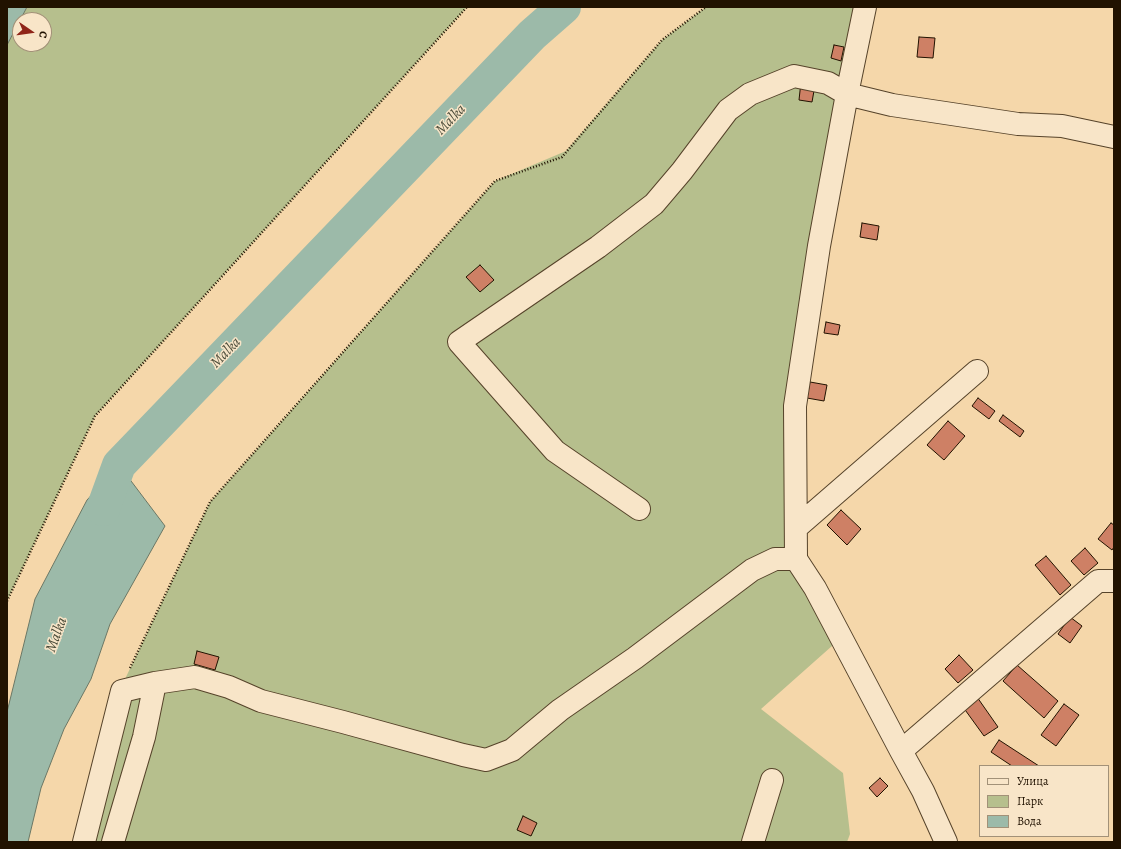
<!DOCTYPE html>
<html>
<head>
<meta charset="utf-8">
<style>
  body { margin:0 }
  #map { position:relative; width:1121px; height:849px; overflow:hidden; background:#f5d7aa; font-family:Alegreya,serif }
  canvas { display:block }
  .frame { position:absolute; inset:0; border:8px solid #211200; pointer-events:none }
  .legend { position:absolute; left:979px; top:765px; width:130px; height:72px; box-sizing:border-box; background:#f8e5c8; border:1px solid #a29178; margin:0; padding:5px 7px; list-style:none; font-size:12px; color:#211200 }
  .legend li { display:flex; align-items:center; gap:8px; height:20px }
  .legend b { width:20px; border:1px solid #a29178 }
  .north { position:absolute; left:12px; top:12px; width:40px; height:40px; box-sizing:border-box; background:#f8e5c8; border:1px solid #a29178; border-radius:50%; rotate:103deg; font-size:11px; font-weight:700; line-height:16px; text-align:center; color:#211200 }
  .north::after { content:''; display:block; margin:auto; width:14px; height:18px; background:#8f2418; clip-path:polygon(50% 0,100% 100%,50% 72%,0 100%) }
</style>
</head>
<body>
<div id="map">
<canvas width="1121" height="849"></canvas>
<div class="frame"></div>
<ul class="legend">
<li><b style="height:5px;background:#f8e5c8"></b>Улица</li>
<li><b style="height:11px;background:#b6bf8d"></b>Парк</li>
<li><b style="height:11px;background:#9cbaa9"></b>Вода</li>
</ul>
<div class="north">С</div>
</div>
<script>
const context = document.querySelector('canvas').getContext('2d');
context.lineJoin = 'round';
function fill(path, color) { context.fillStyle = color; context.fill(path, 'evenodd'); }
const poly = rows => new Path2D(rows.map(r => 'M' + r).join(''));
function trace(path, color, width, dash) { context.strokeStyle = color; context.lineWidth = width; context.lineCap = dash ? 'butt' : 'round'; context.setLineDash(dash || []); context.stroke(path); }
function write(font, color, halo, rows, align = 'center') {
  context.font = font + ' Alegreya,serif'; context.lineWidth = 3; context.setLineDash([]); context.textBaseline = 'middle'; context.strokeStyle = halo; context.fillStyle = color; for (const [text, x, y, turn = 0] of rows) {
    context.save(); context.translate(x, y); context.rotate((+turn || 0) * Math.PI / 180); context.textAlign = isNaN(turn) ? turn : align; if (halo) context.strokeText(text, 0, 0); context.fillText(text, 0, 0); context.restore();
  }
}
fill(poly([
  [27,7,467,7,95,416,7,601,7,45],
  [20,20,44,20,44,44,20,44],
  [706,7,865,7,795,406,796,559,841,638,761,709,843,773,850,834,847,842,84,842,126,677,210,502,495,181,566,151,662,40]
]), '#b6bf8d');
const water = poly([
  [7,7,27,7,7,45,7,7],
  [119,465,165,526,110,624,91,679,64,729,41,788,28,842,7,842,7,712,35,599,87,500,119,465]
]);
fill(water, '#9cbaa9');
trace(water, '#6b7765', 1);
trace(poly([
  [103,509,119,465,532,35,564,7]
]), '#9cbaa9', 34);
const building = poly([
  [919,37,935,38,933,58,917,57,919,37],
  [834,45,844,47,841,61,831,58,834,45],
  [801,82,815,85,812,102,799,100,801,82],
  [862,223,879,226,877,240,860,237,862,223],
  [480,265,494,280,480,292,466,277,480,265],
  [826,322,840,325,838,335,824,333,826,322],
  [810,382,827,385,824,401,807,398,810,382],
  [978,398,995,411,989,419,972,406,978,398],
  [1003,415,1024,431,1020,437,999,421,1003,415],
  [948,421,965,436,944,460,927,445,948,421],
  [841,510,861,529,847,545,827,525,841,510],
  [1111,523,1114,525,1114,547,1112,550,1098,539,1111,523],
  [1085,548,1098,563,1084,575,1071,561,1085,548],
  [1046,556,1071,585,1060,595,1035,565,1046,556],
  [1070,617,1082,626,1070,643,1058,634,1070,617],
  [197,651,219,657,215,670,194,664,197,651],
  [959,655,973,670,958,683,945,669,959,655],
  [1017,665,1058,701,1044,718,1003,681,1017,665],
  [977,697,998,727,984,736,963,707,977,697],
  [1064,704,1079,715,1056,746,1041,735,1064,704],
  [999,740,1039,766,1012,766,991,752,999,740],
  [880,778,888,786,877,797,869,788,880,778],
  [523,816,537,823,531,836,517,830,523,816]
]);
fill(building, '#ce8065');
trace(building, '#211200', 1);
const minor = poly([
  [639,509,555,451,459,342,598,247,654,204,682,171,728,110,750,94,794,76,828,83,847,94,892,105,1018,124,1062,126,1114,137],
  [796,528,977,371],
  [796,559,795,406,819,246,847,94,865,7],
  [901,751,1098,581,1114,581],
  [84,842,122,691,155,683,195,677,229,687,261,701,343,722,463,755,486,760,512,750,560,710,635,658,752,570,775,559,796,559,815,588,901,751,923,791,946,842],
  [113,842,144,737,155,683],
  [753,842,772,780]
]);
trace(minor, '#56432a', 24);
trace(poly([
  [7,601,95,416,467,7],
  [130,668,210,502,495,181,562,157,662,40,706,7]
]), '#211200', 2.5, [1, 2]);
trace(minor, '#f8e5c8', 22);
write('italic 15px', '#4c4d3b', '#f8e5c8', [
  ["Malka",451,120,-46],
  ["Malka",226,353,-46],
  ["Malka",57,635,-70]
]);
</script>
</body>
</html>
